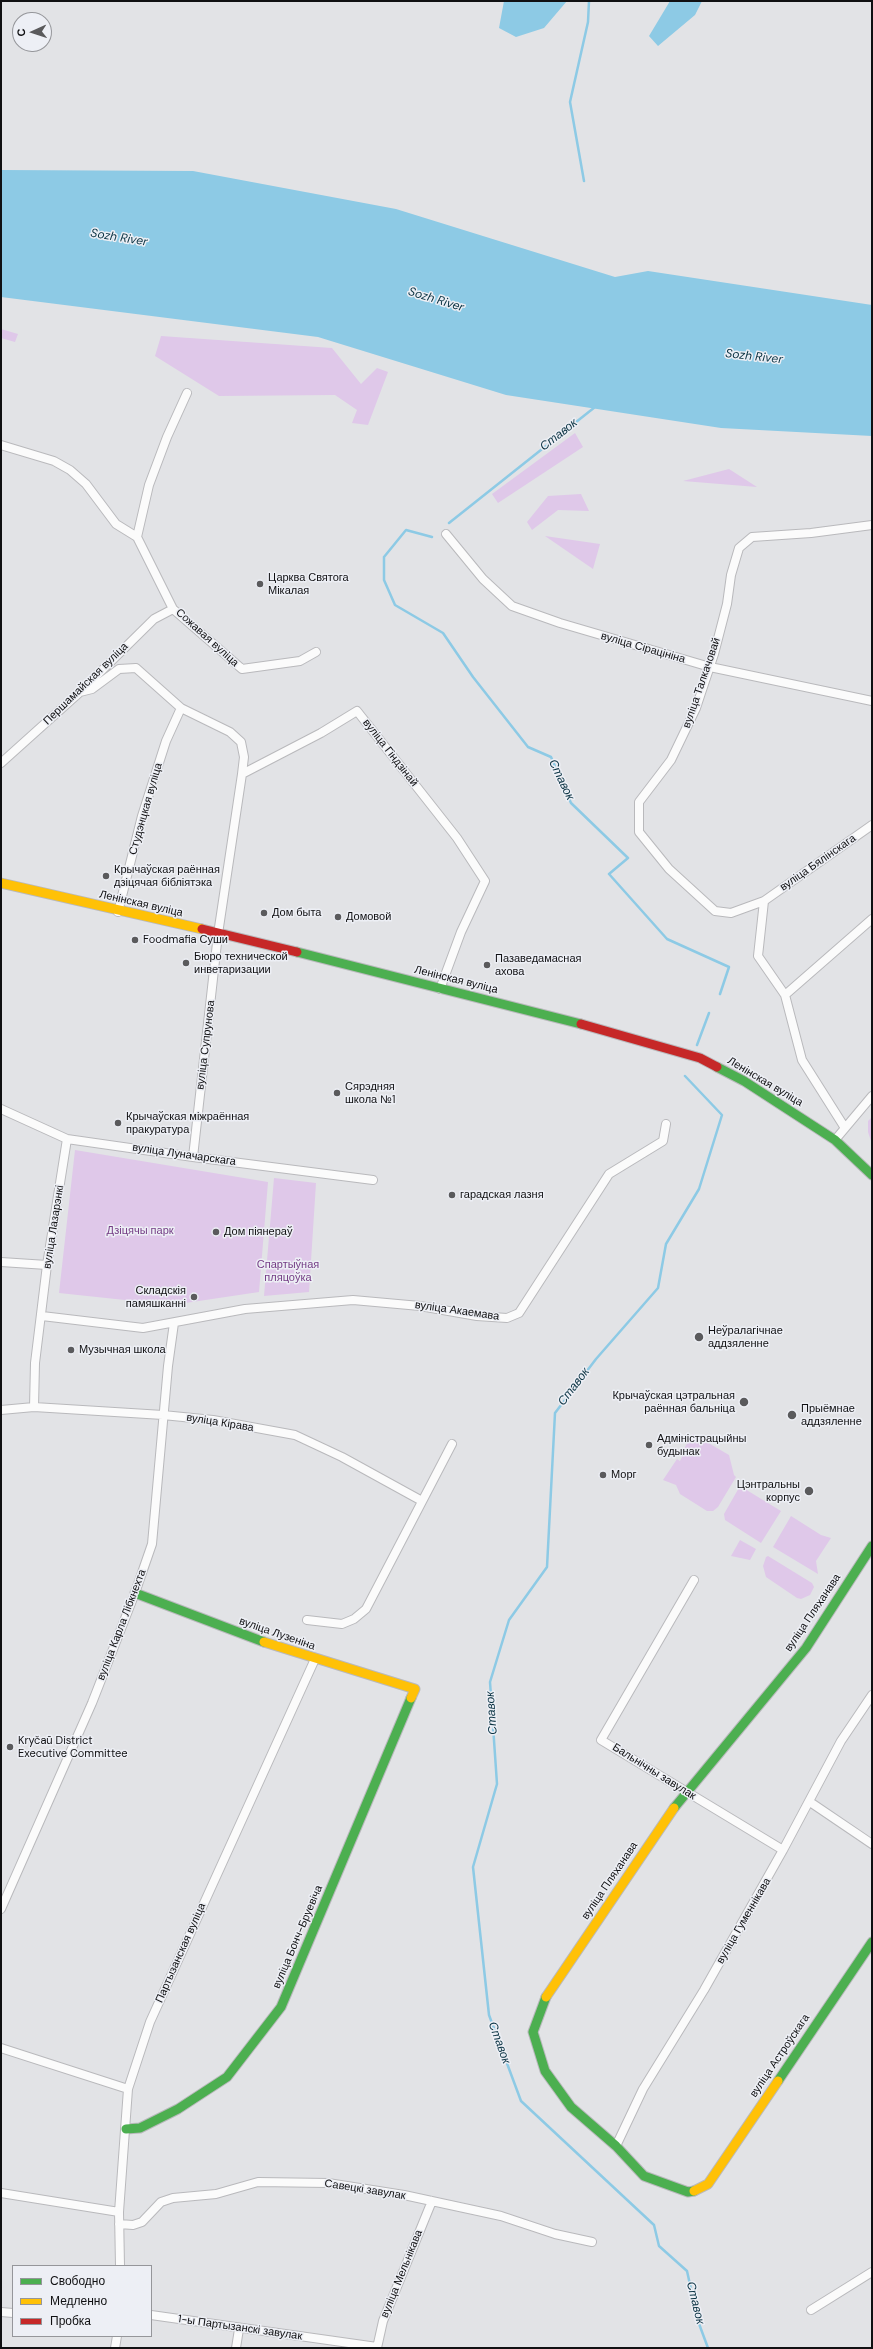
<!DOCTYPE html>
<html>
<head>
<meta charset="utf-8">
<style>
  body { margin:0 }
  #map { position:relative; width:873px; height:2349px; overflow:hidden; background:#e2e3e6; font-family:"DM Sans",sans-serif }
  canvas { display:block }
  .frame { position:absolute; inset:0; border:2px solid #101012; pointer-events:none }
  .legend { position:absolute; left:12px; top:2265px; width:140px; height:72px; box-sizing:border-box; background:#edeff5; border:1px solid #95969a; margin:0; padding:5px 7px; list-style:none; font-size:12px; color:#101012 }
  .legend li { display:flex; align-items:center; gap:8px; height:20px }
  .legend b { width:20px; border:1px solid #95969a }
  .north { position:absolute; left:12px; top:12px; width:40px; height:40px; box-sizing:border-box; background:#edeff5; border:1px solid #95969a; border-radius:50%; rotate:267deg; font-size:11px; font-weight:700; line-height:16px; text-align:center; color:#101012 }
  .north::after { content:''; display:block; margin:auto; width:14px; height:18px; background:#5a5a5c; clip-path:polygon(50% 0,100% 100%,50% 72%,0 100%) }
</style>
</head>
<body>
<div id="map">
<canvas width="873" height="2349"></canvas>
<div class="frame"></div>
<ul class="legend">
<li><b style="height:5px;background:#4caf50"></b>Свободно</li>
<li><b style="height:5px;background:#ffc107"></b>Медленно</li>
<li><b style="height:5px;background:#c62828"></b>Пробка</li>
</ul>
<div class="north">С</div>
</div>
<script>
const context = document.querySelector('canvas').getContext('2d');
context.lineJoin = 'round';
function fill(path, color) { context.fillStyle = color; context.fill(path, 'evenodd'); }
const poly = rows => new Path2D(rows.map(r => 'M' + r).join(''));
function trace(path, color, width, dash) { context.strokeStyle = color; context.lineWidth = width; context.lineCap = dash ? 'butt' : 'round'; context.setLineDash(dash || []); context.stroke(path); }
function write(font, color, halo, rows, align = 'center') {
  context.font = font + ' "DM Sans",sans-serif'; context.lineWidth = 3; context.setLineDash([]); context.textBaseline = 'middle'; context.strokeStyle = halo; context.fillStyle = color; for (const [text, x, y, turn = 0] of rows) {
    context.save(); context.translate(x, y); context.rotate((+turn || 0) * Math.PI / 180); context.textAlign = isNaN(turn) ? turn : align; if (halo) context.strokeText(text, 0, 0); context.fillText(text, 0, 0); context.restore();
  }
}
fill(poly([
  [1,329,18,334,15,342,1,338],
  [161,336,332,348,361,384,377,368,388,372,368,425,352,423,357,410,335,395,219,396,155,356],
  [575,433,583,447,498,503,492,494],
  [729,469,757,487,683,481],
  [581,494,589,511,558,510,532,530,527,522,548,496],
  [545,536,600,544,593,569],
  [872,1117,872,1144,868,1132,868,1121],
  [75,1150,268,1182,259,1292,172,1305,59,1293],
  [274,1178,316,1183,309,1292,264,1296],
  [693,1434,729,1455,734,1475,736,1477,718,1507,713,1511,707,1511,680,1494,676,1485,663,1480,677,1459,680,1461,682,1457,680,1455],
  [740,1486,781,1511,761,1543,725,1520,724,1514],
  [791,1516,821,1535,831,1538,816,1561,818,1574,773,1547],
  [740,1540,756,1549,750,1560,731,1556],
  [768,1556,812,1583,814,1587,810,1595,801,1599,797,1598,766,1577,763,1566,766,1557]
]), '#dfc8e9');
fill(poly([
  [504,1,567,1,544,28,516,37,499,28],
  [670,1,702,1,695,15,658,46,649,36],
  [1,170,193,171,396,209,615,277,648,271,872,305,872,436,721,428,506,395,318,337,1,297]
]), '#8dcae5');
trace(poly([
  [584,181,570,102,588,22,589,1],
  [449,523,595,407],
  [432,537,406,530,384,557,384,580,395,605,443,633,473,677,528,747,551,757,571,803,628,858,609,874,667,939,729,967,720,994],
  [697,1045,709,1013],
  [685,1076,722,1115,699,1189,666,1244,658,1288,596,1359,555,1413,547,1567,509,1620,490,1682,497,1784,473,1867,489,2015,521,2101,654,2225,659,2246,687,2271,698,2321,708,2348]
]), '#8dcae5', 2.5);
const street = poly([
  [1,445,54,461,70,470,86,484,116,524,137,537,173,609,242,669,300,661,316,652],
  [872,525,811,533,752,537,739,548,731,575,727,604,714,654,696,708,671,760,639,802,639,832,669,869,715,911,731,913,764,901,872,825],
  [446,534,483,579,512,606,560,623,710,667,872,701],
  [137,537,149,485,167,437,187,393],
  [80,692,92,689,119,669,136,668,181,708,230,732,241,742,244,757,242,774,321,733,357,711,457,838,485,881,461,932,440,989],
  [1,763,80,692,154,619,173,609],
  [764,901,758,956,785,995,802,1060,845,1128],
  [118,912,142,816,166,741,181,708],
  [785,995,872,919],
  [1,1109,67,1139,193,1157,373,1180],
  [835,1140,872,1096],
  [193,1157,218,934,242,774],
  [1,1262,47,1265],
  [42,1316,143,1328,245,1309,353,1300,420,1306,477,1316,507,1318,519,1313,609,1174,663,1141,666,1124],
  [34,1407,35,1363,47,1265,67,1139],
  [1,1410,34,1407,163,1415,213,1420,295,1435,342,1457,422,1501],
  [694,1580,601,1740,783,1850],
  [307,1620,342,1624,354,1619,366,1609,452,1444],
  [810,1802,872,1844],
  [1,1909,92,1703,135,1593,152,1544,168,1366,174,1323],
  [1,2048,128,2089],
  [616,2146,643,2089,704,1990,783,1850,841,1741,872,1695],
  [1,2193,119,2212],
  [119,2224,133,2225,142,2222,161,2202,173,2198,216,2194,258,2182,328,2183,404,2195,501,2216,555,2234,592,2242],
  [120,2266,119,2212,128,2089,150,2022,315,1659],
  [811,2310,872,2272],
  [1,2312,13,2313],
  [151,2315,377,2347],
  [115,2348,117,2336],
  [236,2348,239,2329],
  [377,2348,383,2321,432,2201]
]);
const fast = poly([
  [297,952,581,1024],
  [717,1067,744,1081,835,1140,872,1175],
  [135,1593,264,1642],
  [674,1808,806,1648,872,1546],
  [546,1997,533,2032,545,2071,571,2107,616,2146,644,2176,688,2192,694,2191],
  [778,2081,872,1942],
  [126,2129,140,2128,178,2109,227,2077,281,2007,411,1698]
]);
const slow = poly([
  [1,883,202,929],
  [264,1642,415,1689,411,1698],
  [546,1997,674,1808],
  [694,2191,708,2184,778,2081]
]);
const jam = poly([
  [202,929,297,952],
  [581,1024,700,1058,717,1067]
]);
trace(street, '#b9b9bc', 10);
trace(fast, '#b9b9bc', 11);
trace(slow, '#b9b9bc', 11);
trace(jam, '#b9b9bc', 11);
trace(street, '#fbfbfb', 8);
trace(fast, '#4caf50', 9);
trace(slow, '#ffc107', 9);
trace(jam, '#c62828', 9);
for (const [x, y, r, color] of [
  [260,584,4,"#5a5a5c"],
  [106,876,4,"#5a5a5c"],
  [264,913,4,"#5a5a5c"],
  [338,917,4,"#5a5a5c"],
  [135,940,4,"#5a5a5c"],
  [186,963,4,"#5a5a5c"],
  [487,965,4,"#5a5a5c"],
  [337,1093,4,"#5a5a5c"],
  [118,1123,4,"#5a5a5c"],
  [452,1195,4,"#5a5a5c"],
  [216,1232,4,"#5a5a5c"],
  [194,1297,4,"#5a5a5c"],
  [699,1337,5,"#5a5a5c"],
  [71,1350,4,"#5a5a5c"],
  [744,1402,5,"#5a5a5c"],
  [792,1415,5,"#5a5a5c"],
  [649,1445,4,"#5a5a5c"],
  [603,1475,4,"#5a5a5c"],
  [809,1491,5,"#5a5a5c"],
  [10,1747,4,"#5a5a5c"]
]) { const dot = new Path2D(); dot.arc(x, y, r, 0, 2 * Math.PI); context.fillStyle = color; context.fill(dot); trace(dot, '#edeff5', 1.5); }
write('11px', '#101012', '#edeff5', [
  ["Царква Святога",268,578],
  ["Мікалая",268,591],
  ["Крычаўская раённая",114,870],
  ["дзіцячая бібліятэка",114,883],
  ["Дом быта",272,913],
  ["Домовой",346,917],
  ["Foodmafia Суши",143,940],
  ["Бюро технической",194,957],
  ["инветаризации",194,970],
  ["Пазаведамасная",495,959],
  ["ахова",495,972],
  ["Сярэдняя",345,1087],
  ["школа №1",345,1100],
  ["Крычаўская міжраённая",126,1117],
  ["пракуратура",126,1130],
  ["гарадская лазня",460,1195],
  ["Дом піянераў",224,1232],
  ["Складскія",186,1291,"right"],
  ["памяшканні",186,1304,"right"],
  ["Неўралагічнае",708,1331],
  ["аддзяленне",708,1344],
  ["Музычная школа",79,1350],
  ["Крычаўская цэтральная",735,1396,"right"],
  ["раённая бальніца",735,1409,"right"],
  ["Прыёмнае",801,1409],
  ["аддзяленне",801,1422],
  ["Адміністрацыйны",657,1439],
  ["будынак",657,1452],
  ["Морг",611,1475],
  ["Цэнтральны",800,1485,"right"],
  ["корпус",800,1498,"right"],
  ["Kryčaŭ District",18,1741],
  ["Executive Committee",18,1754]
], 'left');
write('11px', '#101012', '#edeff5', [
  ["Сожавая вуліца",207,638,42],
  ["вуліца Сірацініна",643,648,16],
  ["вуліца Талкачовай",702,683,-71],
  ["Першамайская вуліца",86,684,-44],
  ["вуліца Гіндзінай",390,753,52],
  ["Студэнцкая вуліца",146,809,-74],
  ["вуліца Бялінскага",818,863,-35],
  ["Ленінская вуліца",141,904,13],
  ["Ленінская вуліца",456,980,14],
  ["вуліца Супрунова",206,1045,-83],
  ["Ленінская вуліца",765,1082,31],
  ["вуліца Луначарскага",184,1155,8],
  ["вуліца Лазарэнкі",54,1227,-81],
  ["вуліца Акаемава",457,1311,8],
  ["вуліца Кірава",220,1423,9],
  ["вуліца Пляханава",813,1613,-56],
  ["вуліца Карла Лібкнехта",122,1625,-69],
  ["вуліца Лузеніна",277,1634,19],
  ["Бальнічны завулак",654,1772,32],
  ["вуліца Пляханава",610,1881,-56],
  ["вуліца Гуменнікава",744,1921,-60],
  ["вуліца Бонч-Бруевіча",298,1937,-67],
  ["Партызанская вуліца",181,1953,-66],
  ["вуліца Астроўскага",780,2056,-56],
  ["Савецкі завулак",365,2190,9],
  ["вуліца Мельнікава",402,2274,-68],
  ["1-ы Партызанскі завулак",240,2328,8]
]);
write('11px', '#743c85', '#edeff5', [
  ["Дзіцячы парк",140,1231],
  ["Спартыўная",288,1265],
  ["пляцоўка",288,1278]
]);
write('italic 12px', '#083141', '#edeff5', [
  ["Sozh River",119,238,9],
  ["Sozh River",436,300,17],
  ["Sozh River",754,357,6],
  ["Ставок",559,435,-38],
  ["Ставок",561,780,64],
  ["Ставок",574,1387,-53],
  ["Ставок",492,1713,-94],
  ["Ставок",499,2043,70],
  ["Ставок",695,2303,76]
]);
</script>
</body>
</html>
